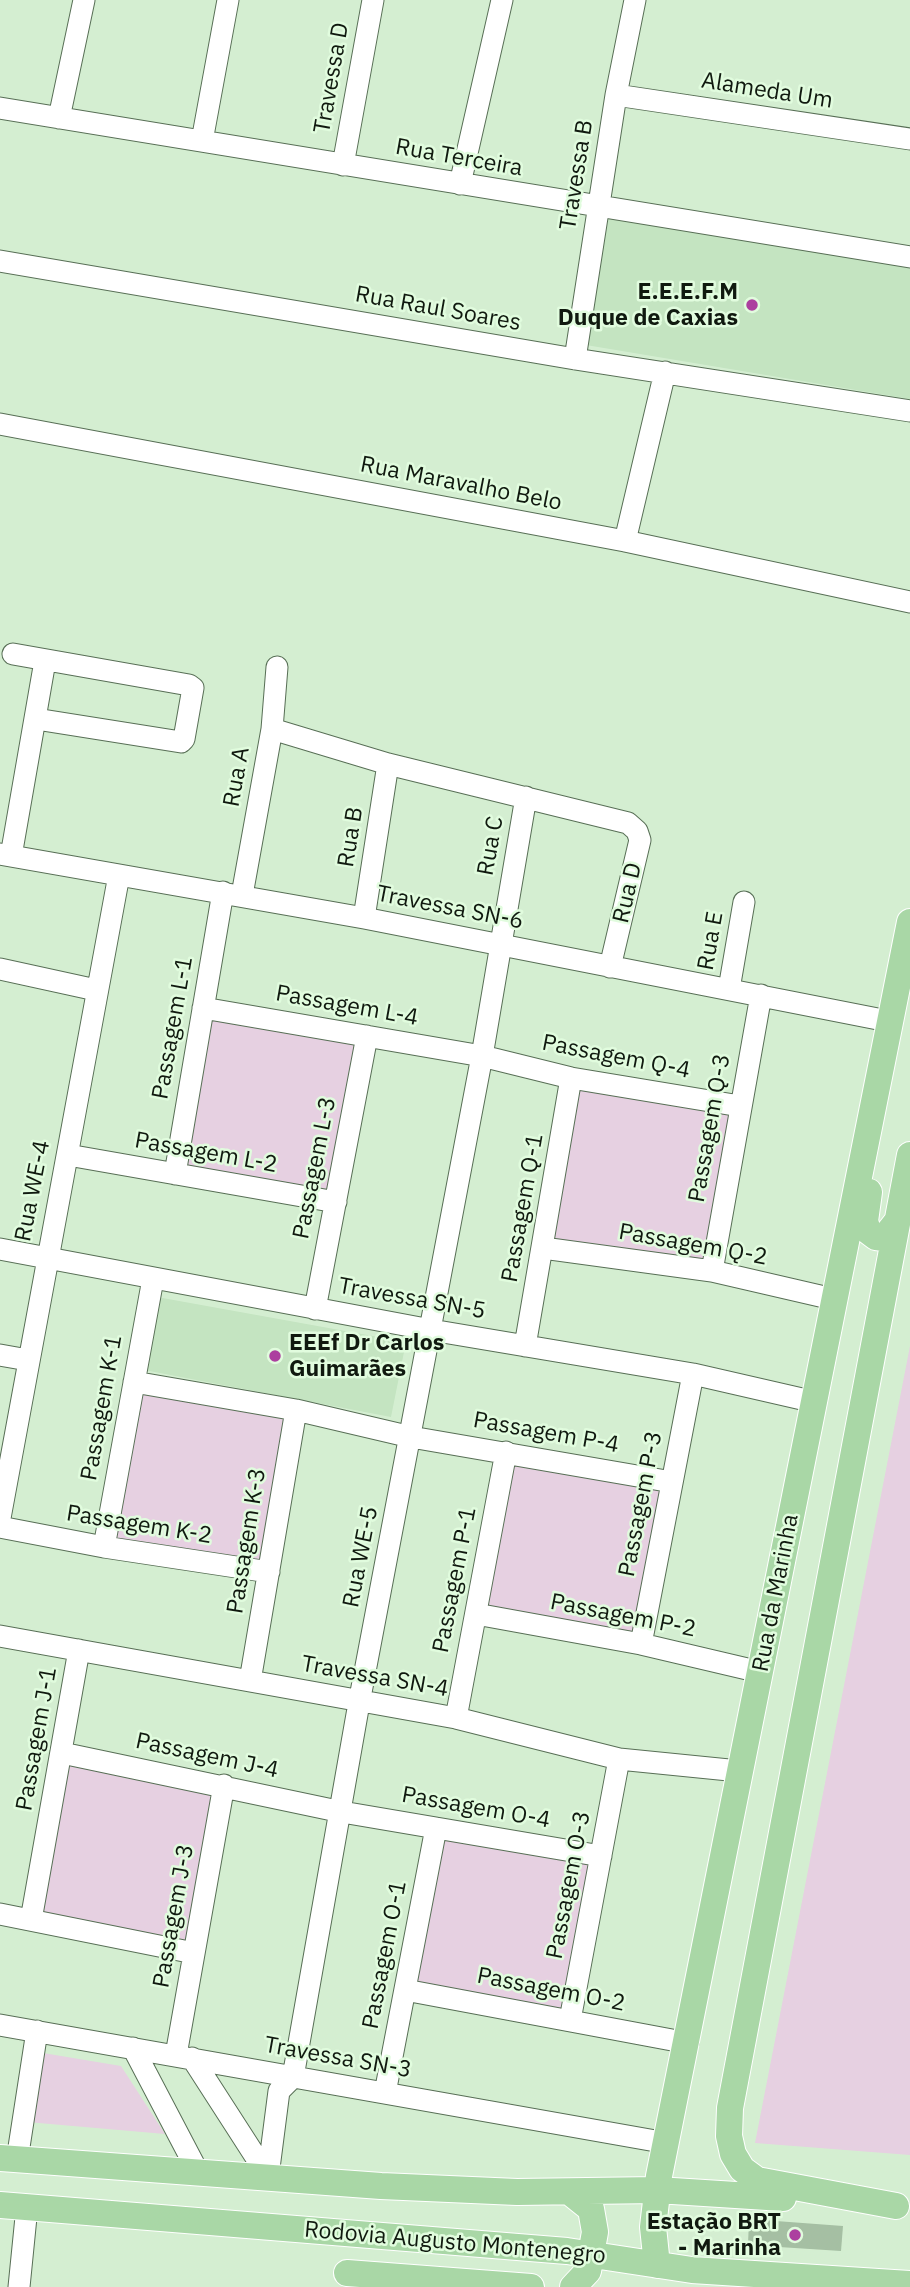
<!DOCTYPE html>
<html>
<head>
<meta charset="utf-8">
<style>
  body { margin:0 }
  canvas { display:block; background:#d4eed1 }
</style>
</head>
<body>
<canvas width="910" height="2287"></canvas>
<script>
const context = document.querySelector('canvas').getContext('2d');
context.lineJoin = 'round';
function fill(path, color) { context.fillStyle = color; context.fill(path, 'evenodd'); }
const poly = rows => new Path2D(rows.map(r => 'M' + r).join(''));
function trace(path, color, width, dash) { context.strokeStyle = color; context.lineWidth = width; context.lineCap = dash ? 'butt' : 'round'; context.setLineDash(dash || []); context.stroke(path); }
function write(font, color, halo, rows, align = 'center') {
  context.font = font + ' "IBM Plex Sans",sans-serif'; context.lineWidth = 5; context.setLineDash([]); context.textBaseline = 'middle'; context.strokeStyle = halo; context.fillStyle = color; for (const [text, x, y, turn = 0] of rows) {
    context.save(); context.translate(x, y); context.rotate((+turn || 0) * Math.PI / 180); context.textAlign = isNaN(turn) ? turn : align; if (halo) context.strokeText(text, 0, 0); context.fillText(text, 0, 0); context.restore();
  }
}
fill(poly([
  [609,216,910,265,910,399,586,345],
  [157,1297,406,1342,391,1417,144,1370]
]), '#c4e4c1');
fill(poly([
  [203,1008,367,1036,336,1202,175,1174],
  [571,1078,740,1106,712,1271,543,1248],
  [910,1346,910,2155,755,2143],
  [134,1382,296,1410,269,1572,104,1547],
  [506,1452,672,1482,641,1644,476,1614],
  [62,1753,224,1785,194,1953,31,1920],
  [436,1828,601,1856,570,2020,405,1990],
  [37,2052,121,2066,165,2134,27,2122]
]), '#e6d0e1');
fill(poly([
  [749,2219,843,2226,841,2251,748,2245]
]), '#a5bfa3');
const minor = poly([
  [616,95,910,139],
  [0,108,910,257],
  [59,118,84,0],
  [202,141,228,0],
  [343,165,373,0],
  [460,184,502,0],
  [0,261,575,359,910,411],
  [575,359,616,95,635,0],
  [0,424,625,541,910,602],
  [625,541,665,372],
  [13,654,189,685,193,688,184,739,181,742,36,719],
  [272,729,388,764,628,823,637,831,640,840,610,967],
  [0,854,364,918,888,1021],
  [11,856,45,661],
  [242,895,272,729,277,667],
  [364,918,388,764],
  [0,969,96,990],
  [729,989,744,902],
  [203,1008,482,1056,571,1078,740,1106],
  [68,1155,336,1202],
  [175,1174,223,892],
  [543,1248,712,1271,833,1299],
  [0,1249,431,1330,693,1374,815,1402],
  [712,1271,761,995],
  [315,1309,367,1036],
  [525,1346,571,1078],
  [0,1355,28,1360],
  [134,1382,296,1410,411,1437,672,1482],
  [0,1518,119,875],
  [0,1527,104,1547,269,1572],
  [104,1547,153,1279],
  [476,1614,641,1644,760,1672],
  [0,1636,456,1718,619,1759,739,1771],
  [641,1644,693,1374],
  [250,1681,296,1410],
  [456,1718,506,1452],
  [62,1753,342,1812,601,1856],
  [0,1914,194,1953],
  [31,1920,79,1650],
  [405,1990,688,2043],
  [570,2020,619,1759],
  [0,2025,667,2143],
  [133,2048,198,2172],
  [176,2055,224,1785],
  [192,2058,268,2176],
  [385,2093,436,1828],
  [17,2160,37,2031],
  [268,2176,279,2091,293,2077,359,1703,482,1056,526,797],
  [19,2287,27,2207]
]);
const major = poly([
  [869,1192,865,1221,868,1231,876,1237,884,1238,898,1220],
  [0,2158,381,2186,517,2192,657,2190,783,2198],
  [571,2193,591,2209,595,2232,588,2271,573,2287],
  [0,2205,567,2251,692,2270,910,2284],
  [896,2206,757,2180,742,2169,733,2154,729,2136,730,2108,910,1155],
  [657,2265,653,2227,659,2176,910,922],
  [347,2273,531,2287]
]);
trace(minor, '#586f56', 23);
trace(major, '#fff', 28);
trace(minor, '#fff', 21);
trace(major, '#a9d7a6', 26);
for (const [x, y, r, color] of [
  [752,305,7,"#ac3f9f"],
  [275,1356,7,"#ac3f9f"],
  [795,2235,7,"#ac3f9f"]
]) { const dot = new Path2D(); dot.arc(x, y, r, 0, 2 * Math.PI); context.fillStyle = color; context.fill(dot); trace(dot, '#e1fcde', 2.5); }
write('23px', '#10190f', '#e1fcde', [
  ["Travessa D",332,78,-80],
  ["Alameda Um",767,91,9],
  ["Rua Terceira",459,158,10],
  ["Travessa B",577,175,-81],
  ["Rua Raul Soares",438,309,10],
  ["Rua Maravalho Belo",461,484,11],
  ["Rua A",237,777,-80],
  ["Rua B",351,837,-81],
  ["Rua C",491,846,-80],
  ["Rua D",628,893,-77],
  ["Travessa SN-6",450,908,11],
  ["Rua E",711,941,-80],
  ["Passagem L-4",347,1006,10],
  ["Passagem L-1",173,1028,-80],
  ["Passagem Q-4",616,1057,11],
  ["Passagem Q-3",710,1128,-80],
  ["Passagem L-2",206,1153,10],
  ["Passagem L-3",315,1168,-79],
  ["Rua WE-4",33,1191,-79],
  ["Passagem Q-1",523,1208,-80],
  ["Passagem Q-2",693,1245,10],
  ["Travessa SN-5",412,1299,10],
  ["Passagem K-1",102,1408,-80],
  ["Passagem P-4",546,1433,10],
  ["Passagem P-3",641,1504,-79],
  ["Passagem K-2",139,1525,9],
  ["Passagem K-3",247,1541,-81],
  ["Rua WE-5",361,1557,-79],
  ["Passagem P-1",455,1580,-79],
  ["Rua da Marinha",776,1593,-79],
  ["Passagem P-2",623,1616,11],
  ["Travessa SN-4",375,1677,10],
  ["Passagem J-1",37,1739,-80],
  ["Passagem J-4",207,1756,12],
  ["Passagem O-4",476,1808,10],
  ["Passagem O-3",569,1885,-79],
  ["Passagem J-3",174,1916,-80],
  ["Passagem O-1",385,1955,-79],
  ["Passagem O-2",551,1990,11],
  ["Travessa SN-3",338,2058,10],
  ["Rodovia Augusto Montenegro",455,2243,5]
]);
write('bold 23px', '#10190f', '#e1fcde', [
  ["E.E.E.F.M",738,292],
  ["Duque de Caxias",738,318],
  ["EEEf Dr Carlos",289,1343,"left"],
  ["Guimarães",289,1369,"left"],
  ["Estação BRT",781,2222],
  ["- Marinha",781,2248]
], 'right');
</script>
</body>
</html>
